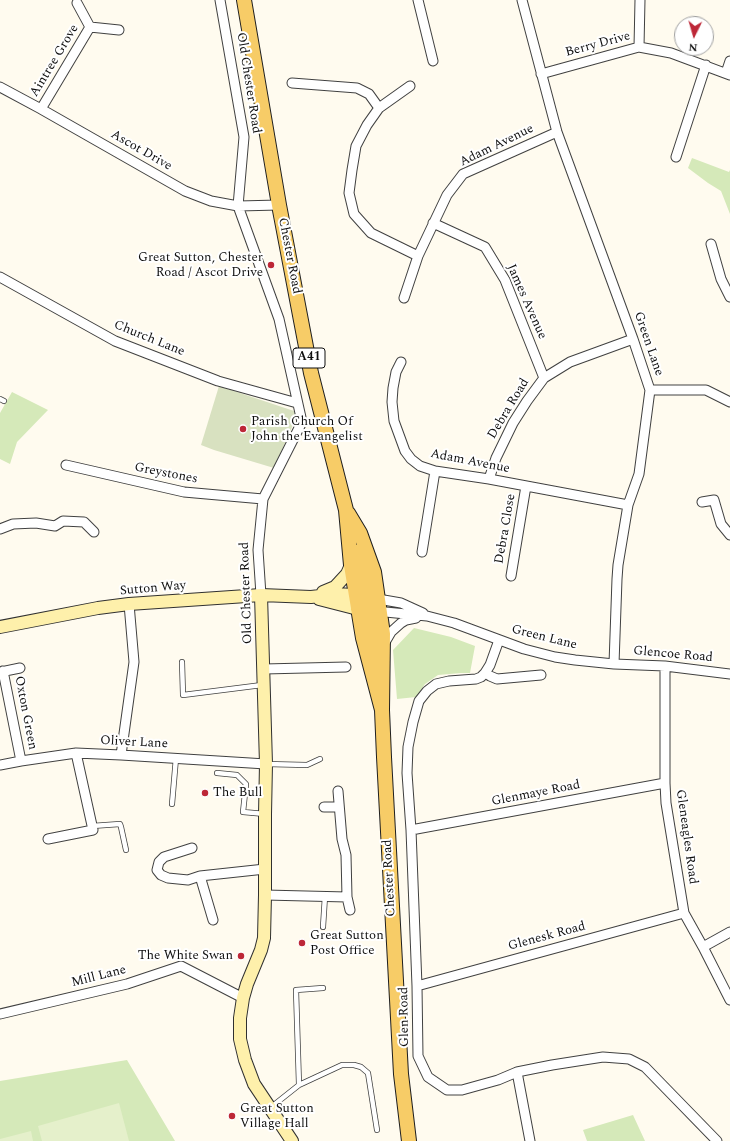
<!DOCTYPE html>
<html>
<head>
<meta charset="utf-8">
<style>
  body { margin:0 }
  #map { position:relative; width:730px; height:1141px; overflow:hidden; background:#fffbef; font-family:Spectral,serif }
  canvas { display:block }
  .north { position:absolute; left:674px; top:16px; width:40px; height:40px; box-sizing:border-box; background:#fff; border:1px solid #9f9f9f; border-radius:50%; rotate:185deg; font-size:11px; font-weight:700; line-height:16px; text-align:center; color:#0e0e0e }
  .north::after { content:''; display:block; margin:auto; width:14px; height:18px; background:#bd2737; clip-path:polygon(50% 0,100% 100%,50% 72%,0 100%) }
</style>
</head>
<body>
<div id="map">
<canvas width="730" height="1141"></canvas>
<div class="north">N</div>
</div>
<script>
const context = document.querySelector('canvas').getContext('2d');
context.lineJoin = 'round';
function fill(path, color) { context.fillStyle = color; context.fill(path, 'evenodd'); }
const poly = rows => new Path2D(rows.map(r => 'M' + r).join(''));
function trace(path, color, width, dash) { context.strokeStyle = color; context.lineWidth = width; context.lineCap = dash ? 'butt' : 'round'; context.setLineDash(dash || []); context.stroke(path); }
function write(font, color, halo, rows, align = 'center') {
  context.font = font + ' Spectral,serif'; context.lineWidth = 4; context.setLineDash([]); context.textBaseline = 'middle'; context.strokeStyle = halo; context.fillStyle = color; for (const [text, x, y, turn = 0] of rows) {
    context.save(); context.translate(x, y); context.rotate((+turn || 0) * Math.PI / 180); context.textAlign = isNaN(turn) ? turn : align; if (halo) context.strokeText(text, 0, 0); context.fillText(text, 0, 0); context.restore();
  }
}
fill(poly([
  [692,158,729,172,730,170,730,214,721,191,708,183,688,168],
  [12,392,48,410,17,442,10,464,0,459,0,413],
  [414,628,451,637,475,646,470,673,461,673,438,675,425,684,416,697,397,699,393,650],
  [127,1060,175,1141,0,1141,0,1081],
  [633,1115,645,1141,587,1141,583,1130]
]), '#d5e9b9');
fill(poly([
  [219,386,294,411,296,418,274,468,214,450,201,445]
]), '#d8e1c0');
fill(poly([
  [119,1103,129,1141,42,1141,38,1126],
  [31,1131,33,1141,0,1141,0,1139]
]), '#e5f0cb');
const service = poly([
  [0,399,4,401],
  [182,662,183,695,262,685],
  [266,764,307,765,320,759],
  [217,773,237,775,246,784,243,812,265,814],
  [172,804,176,758],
  [92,826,120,824,121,827,126,850],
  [323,927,325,896],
  [299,1085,342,1065,354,1065,361,1067,368,1073,377,1130],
  [270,1108,299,1085,296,990,323,988]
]);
const minor = poly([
  [220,0,244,137,238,206,279,319,302,422,263,499,258,550,261,595],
  [418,0,433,61],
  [522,0,557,132,633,339,650,390,639,474,628,505,618,565,617,579,614,664],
  [77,3,90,27],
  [639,47,640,0],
  [726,73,730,61],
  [541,74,639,47,671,53,730,75],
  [292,83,357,88,369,94,379,108],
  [410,86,379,108,367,125,356,146,352,170,349,193,354,214,371,233,418,256],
  [0,87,41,109,185,191,211,201,238,206,279,205],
  [41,109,90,27,119,30],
  [676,157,706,65],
  [433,223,485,247,505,280,544,378],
  [711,244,721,279,730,297],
  [0,277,115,341,218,381,297,403],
  [404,298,418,256,447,195,463,174,557,132],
  [401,362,396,372,393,388,392,402,394,421,405,451,411,459,420,466,435,471,489,479,628,505],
  [650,390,706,390,730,402],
  [66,465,184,492,263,499],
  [489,479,496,458,513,423,527,401,544,378,570,362,633,339],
  [702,502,714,500,721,524,730,535],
  [0,529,13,524,36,523,55,526,63,521,84,522,94,532],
  [422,552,435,471],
  [511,576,526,486],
  [378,599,401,603,423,613],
  [375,611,427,616,454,623,524,649,555,657,575,660,614,664,665,666,730,674],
  [499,640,490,665,485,673,490,676,497,679,541,675],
  [384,644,391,632,401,623,406,620,416,618],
  [665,666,665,783,666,803,684,913,703,947,730,1000],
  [264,669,346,667],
  [3,671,21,761],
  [0,672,20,668],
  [485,673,481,677,476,679,449,681,436,684,427,691,419,701,413,722,408,747,407,773,411,830,417,986,418,1056,428,1077,447,1090,462,1090,498,1080,517,1072,552,1065,603,1057,629,1059,645,1067,717,1141],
  [121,755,134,662,129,604],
  [0,765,21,761,76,753,121,755,266,764],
  [338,791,342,839,346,855,347,897,350,910],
  [324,807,339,807],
  [411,830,665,783],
  [48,839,93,830,76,753],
  [192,848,164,857,159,862,157,870,161,875,168,878,188,880,200,876,213,920],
  [200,876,265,869],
  [265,895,347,897],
  [703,947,730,932],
  [417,986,684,913],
  [0,1014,127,984,181,966,243,998],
  [517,1072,530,1141]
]);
const secondary = poly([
  [323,592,335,587,347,574,351,565],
  [261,595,266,764,265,814,265,895,264,938,261,950,247,984,243,998,240,1018,240,1039,245,1060,254,1084,292,1141],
  [319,599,358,609],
  [0,627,98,608,129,604,261,595,311,597,338,594,364,596]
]);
const primary = poly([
  [244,0,279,205,311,373,346,510,351,565,363,638,382,710],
  [348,513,360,533,374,572,383,634,382,710,384,757,401,1074,409,1141],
  [372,608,370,610,374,656],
  [358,609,367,597,363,574,361,550]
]);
trace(service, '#414141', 6);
trace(minor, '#414141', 11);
trace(secondary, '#303030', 14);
trace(primary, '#1f1f1f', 16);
trace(service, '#fff', 4.5);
trace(minor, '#fff', 9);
trace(secondary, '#fef0ab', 12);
trace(primary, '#f7cc67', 14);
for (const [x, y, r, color] of [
  [271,265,4,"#bd2737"],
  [243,429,4,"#bd2737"],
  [205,793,4,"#bd2737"],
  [302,943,4,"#bd2737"],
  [241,956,4,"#bd2737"],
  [232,1116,4,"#bd2737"]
]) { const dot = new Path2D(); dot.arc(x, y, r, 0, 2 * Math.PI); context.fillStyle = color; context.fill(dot); trace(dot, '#fff', 1.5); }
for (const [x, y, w] of [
  [309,358,32]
]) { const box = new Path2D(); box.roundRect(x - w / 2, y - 10, w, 20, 3); context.fillStyle = '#fff'; context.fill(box); trace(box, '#0e0e0e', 1); }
write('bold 12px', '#0e0e0e', null, [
  ["A41",309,358]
]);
write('13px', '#0e0e0e', '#fff', [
  ["Berry Drive",598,45,-15],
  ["Aintree Grove",55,61,-59],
  ["Old Chester Road",248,83,81],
  ["Adam Avenue",497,146,-26],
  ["Ascot Drive",141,151,30],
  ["Chester Road",289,256,79],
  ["James Avenue",526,302,66],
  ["Church Lane",149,339,22],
  ["Green Lane",648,344,71],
  ["Debra Road",509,409,-59],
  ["Adam Avenue",470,462,11],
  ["Greystones",166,474,11],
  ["Debra Close",506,529,-80],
  ["Sutton Way",153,589,-5],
  ["Old Chester Road",247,593,-92],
  ["Green Lane",544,638,14],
  ["Glencoe Road",673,655,5],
  ["Oxton Green",25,713,79],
  ["Oliver Lane",134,743,3],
  ["Glenmaye Road",536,794,-11],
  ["Gleneagles Road",686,837,82],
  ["Chester Road",390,878,-93],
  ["Glenesk Road",547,937,-15],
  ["Mill Lane",99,977,-14],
  ["Glen Road",405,1017,-91]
]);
write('13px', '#0e0e0e', '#fff', [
  ["Great Sutton, Chester",263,258,"right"],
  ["Road / Ascot Drive",263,273,"right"],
  ["Parish Church Of",251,422],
  ["John the Evangelist",251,437],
  ["The Bull",213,793],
  ["Great Sutton",310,936],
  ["Post Office",310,951],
  ["The White Swan",233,956,"right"],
  ["Great Sutton",240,1109],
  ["Village Hall",240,1124]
], 'left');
</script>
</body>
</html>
